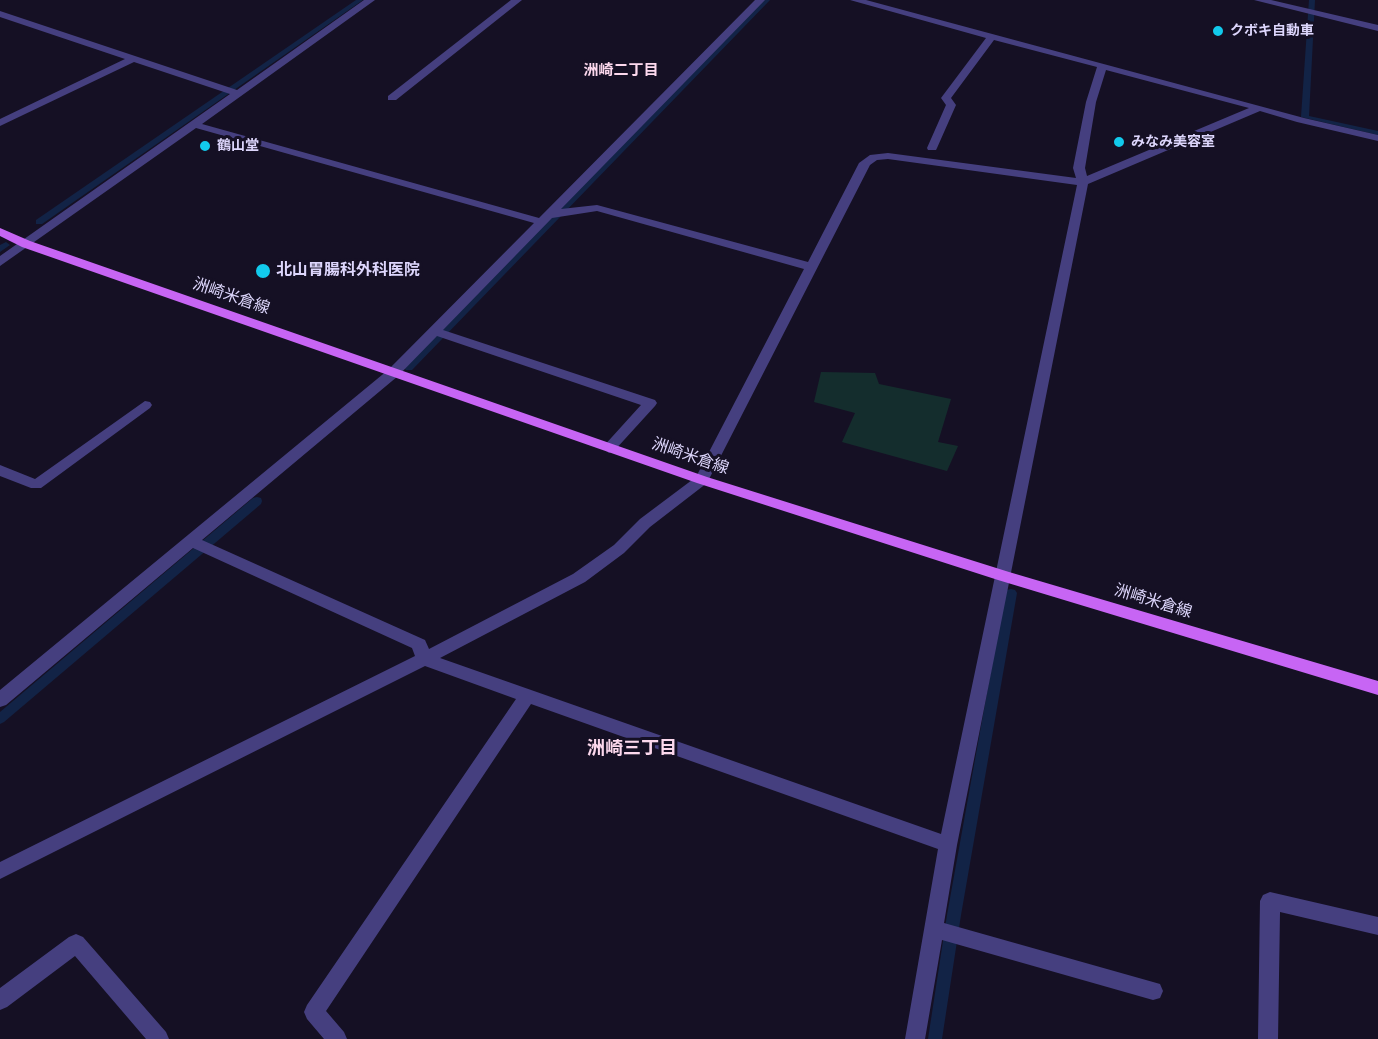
<!DOCTYPE html>
<html>
<head>
<meta charset="utf-8">
<style>
  body { margin:0 }
  canvas { display:block; background:#151024 }
</style>
</head>
<body>
<canvas width="1378" height="1039"></canvas>
<script>
const context = document.querySelector('canvas').getContext('2d');
context.lineJoin = 'round';
function fill(path, color) { context.fillStyle = color; context.fill(path, 'evenodd'); }
const poly = rows => new Path2D(rows.map(r => 'M' + r).join(''));
function trace(path, color, width, dash) { context.strokeStyle = color; context.lineWidth = width; context.lineCap = dash ? 'butt' : 'round'; context.setLineDash(dash || []); context.stroke(path); }
function write(font, color, halo, rows, align = 'center') {
  context.font = font + ' "Roboto Condensed","Noto Sans JP",sans-serif'; context.lineWidth = 6; context.setLineDash([]); context.textBaseline = 'middle'; context.strokeStyle = halo; context.fillStyle = color; for (const [text, x, y, turn = 0] of rows) {
    context.save(); context.translate(x, y); context.rotate((+turn || 0) * Math.PI / 180); context.textAlign = isNaN(turn) ? turn : align; if (halo) context.strokeText(text, 0, 0); context.fillText(text, 0, 0); context.restore();
  }
}
fill(poly([
  [821,372,875,373,879,384,951,399,938,442,958,446,947,471,842,442,855,413,814,402]
]), '#142d2d');
fill(poly([
  [356,0,363,0,42,224,36,224,36,220,356,0],
  [763,0,770,0,412,370,406,370,404,368,406,366,763,0],
  [1309,0,1315,0,1309,116,1378,131,1378,135,1301,117,1309,0],
  [6,242,10,245,0,252,0,245,6,242],
  [257,497,261,498,262,501,261,504,4,722,0,724,0,712,253,498,257,497],
  [1011,589,1015,590,1017,593,961,915,942,1039,928,1039,947,915,1005,593,1007,590,1011,589]
]), '#122346');
fill(poly([
  [364,0,375,0,202,124,539,218,755,0,765,0,561,209,597,205,808,262,859,163,870,155,888,153,1076,178,1073,168,1086,102,1097,67,994,40,951,98,956,105,937,148,936,150,928,150,927,148,946,105,941,98,986,38,850,0,866,0,1304,118,1378,135,1378,141,1297,122,1260,111,1088,184,957,845,944,923,1153,982,1160,984,1163,991,1160,998,1153,1000,942,940,925,1039,905,1039,938,849,531,704,326,1011,344,1032,347,1039,324,1039,307,1019,304,1012,307,1005,516,699,425,666,0,879,0,862,415,656,412,648,193,548,6,705,0,707,0,690,388,370,534,223,196,128,0,266,0,256,230,94,134,62,0,126,0,119,125,59,0,17,0,11,237,90,364,0],
  [1106,70,1249,108,1087,176,1085,168,1096,102,1106,70],
  [888,159,1077,185,941,834,440,658,585,582,624,553,650,527,707,483,870,165,877,160,888,159],
  [597,211,804,269,696,477,640,519,614,545,573,574,429,649,425,640,202,540,398,376,437,336,641,405,602,448,609,453,614,451,655,406,657,403,655,400,443,330,552,218,597,211],
  [511,0,522,0,396,100,388,100,388,96,511,0],
  [1254,0,1271,0,1378,25,1378,31,1254,0],
  [145,401,150,402,152,405,150,408,41,488,31,488,0,476,0,465,35,479,145,401],
  [1270,892,1378,917,1378,935,1280,912,1278,1039,1258,1039,1260,901,1263,895,1270,892],
  [76,934,83,937,166,1032,169,1039,146,1039,75,956,7,1007,0,1010,0,988,69,937,76,934]
]), '#453f7f');
fill(poly([
  [0,228,30,241,707,477,1009,572,1378,681,1378,695,998,580,697,483,22,247,0,236,0,228]
]), '#c765f4');
for (const [x, y, r, color] of [
  [1218,31,6,"#12caec"],
  [1119,142,6,"#12caec"],
  [205,146,6,"#12caec"],
  [263,271,8,"#12caec"]
]) { const dot = new Path2D(); dot.arc(x, y, r, 0, 2 * Math.PI); context.fillStyle = color; context.fill(dot); trace(dot, '#151024', 2); }
write('bold 14px', '#ddd6fc', '#151024', [
  ["クボキ自動車",1230,31],
  ["みなみ美容室",1131,142],
  ["鶴山堂",217,146]
], 'left');
write('bold 15px', '#fcd8ed', '#151024', [
  ["洲崎二丁目",621,71]
]);
write('bold 16px', '#ddd6fc', '#151024', [
  ["北山胃腸科外科医院",276,271]
], 'left');
write('16px', '#ddd6fc', '#151024', [
  ["洲崎米倉線",231,297,19],
  ["洲崎米倉線",690,457,19],
  ["洲崎米倉線",1153,602,17]
]);
write('bold 18px', '#fcd8ed', '#151024', [
  ["洲崎三丁目",632,749]
]);
</script>
</body>
</html>
